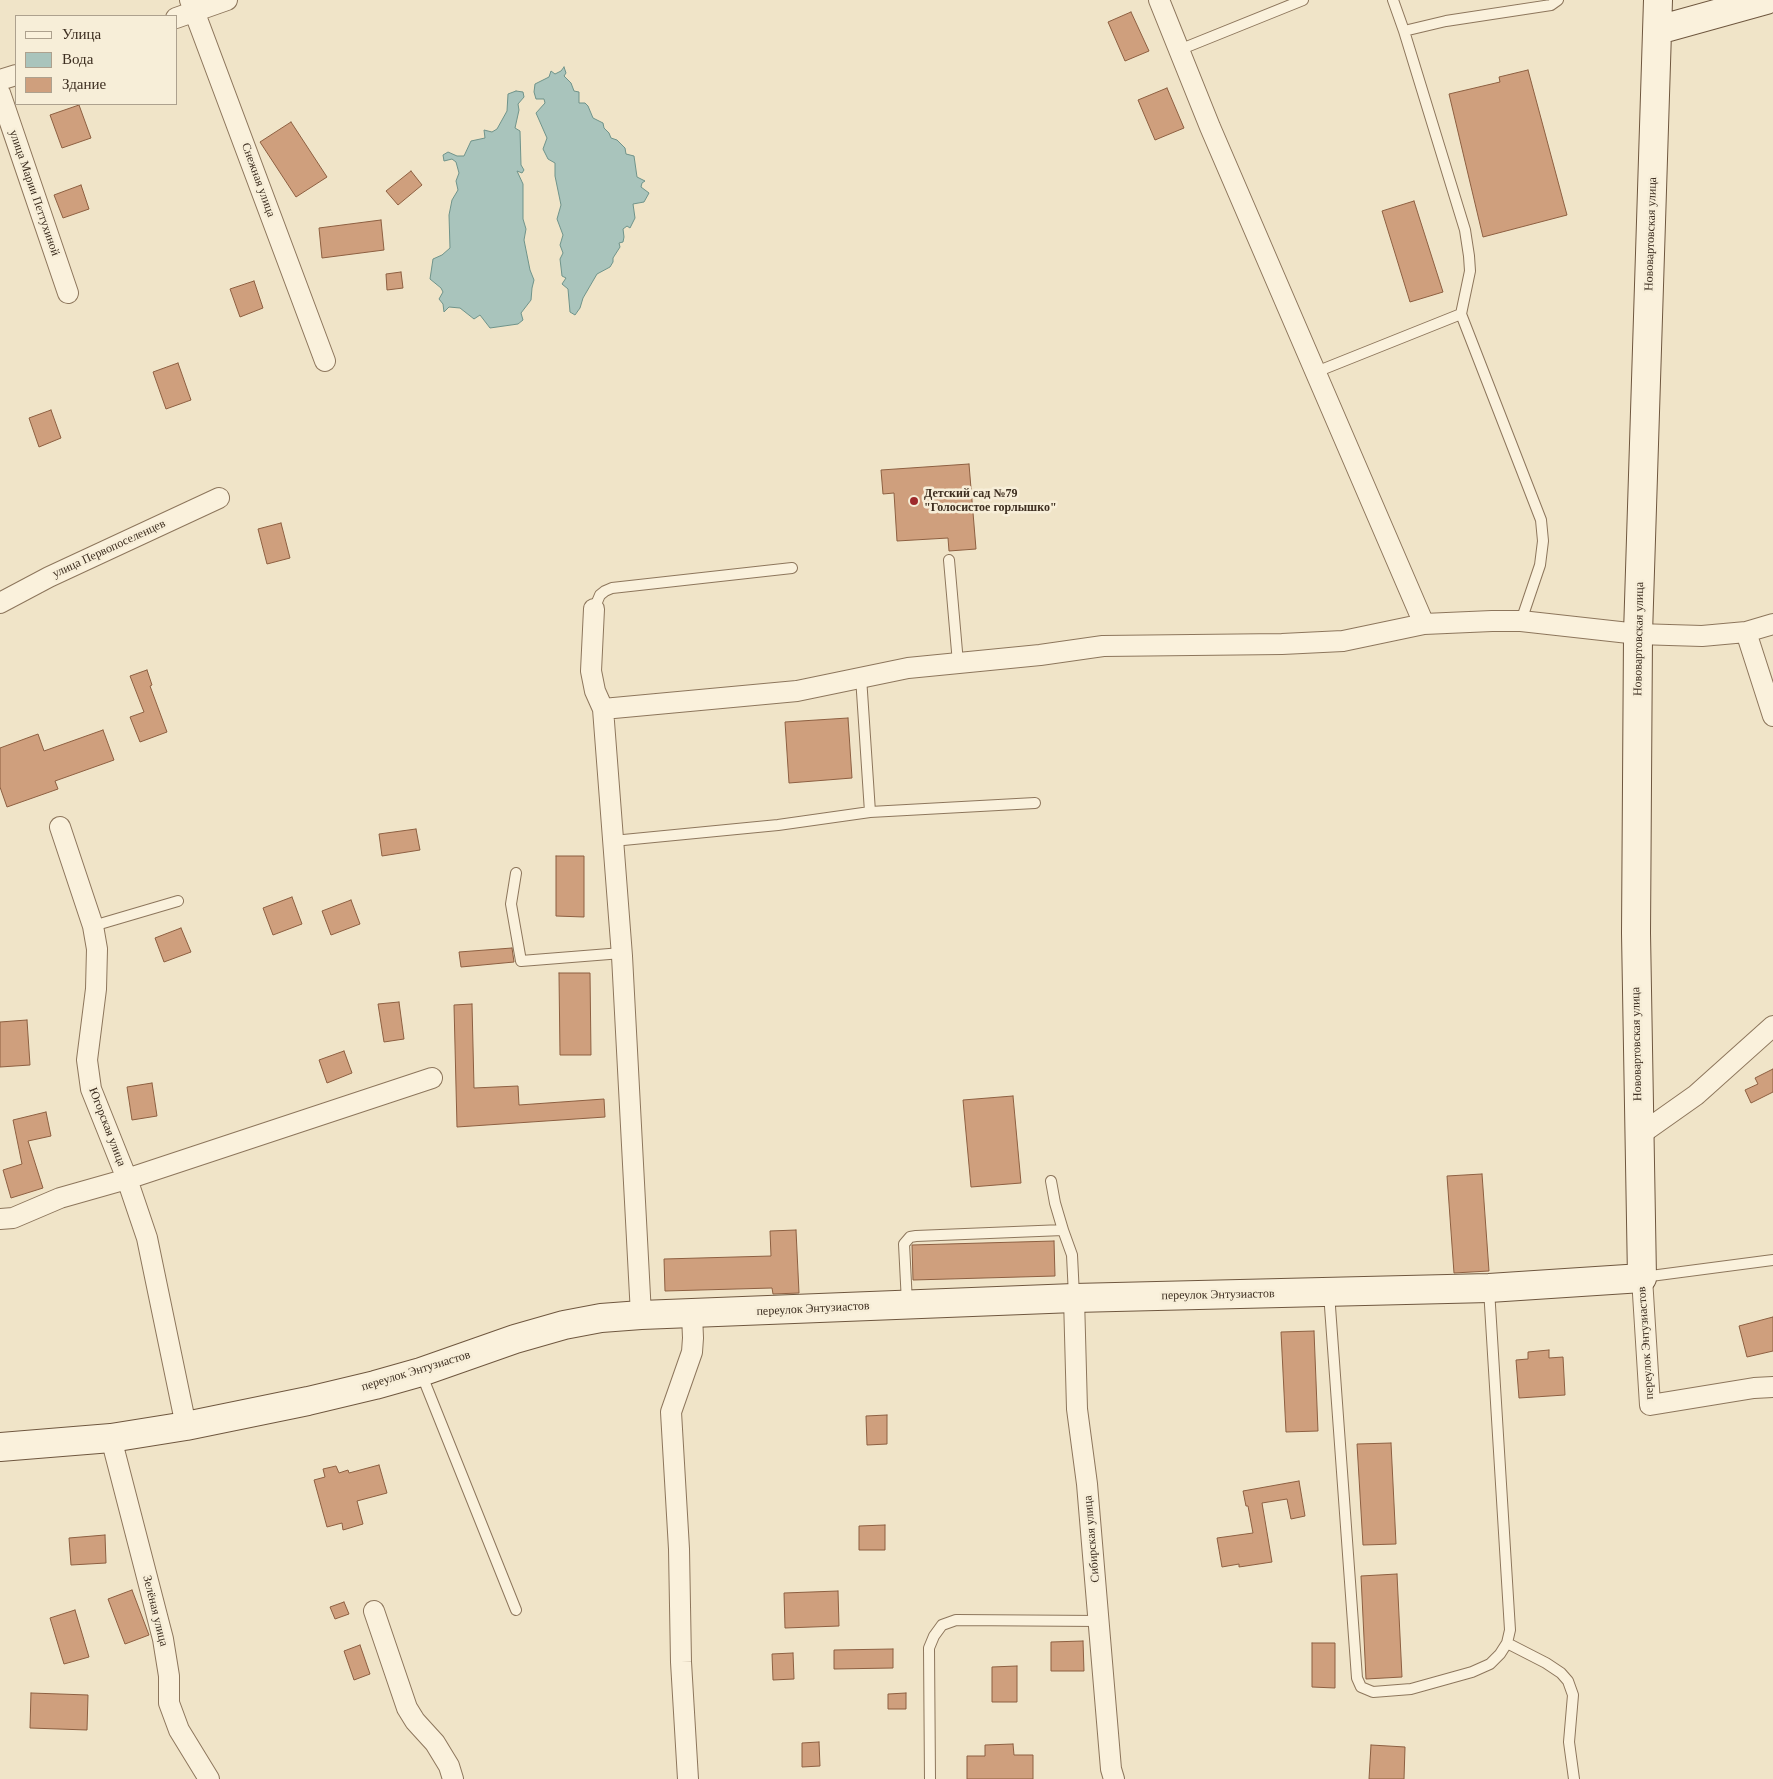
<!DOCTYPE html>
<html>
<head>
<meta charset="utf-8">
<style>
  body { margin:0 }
  #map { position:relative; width:1773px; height:1779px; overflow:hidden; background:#f0e4c8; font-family:Georgia,serif }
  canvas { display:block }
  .legend { position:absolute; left:15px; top:15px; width:162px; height:90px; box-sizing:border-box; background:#f7eed8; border:1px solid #ada18e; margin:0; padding:6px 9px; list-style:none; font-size:15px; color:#3d2e20 }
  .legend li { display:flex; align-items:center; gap:10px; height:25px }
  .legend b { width:25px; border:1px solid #ada18e }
</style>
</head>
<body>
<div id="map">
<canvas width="1773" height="1779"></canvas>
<ul class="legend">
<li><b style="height:6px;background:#faf1dc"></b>Улица</li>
<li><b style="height:14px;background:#a9c4bc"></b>Вода</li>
<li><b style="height:14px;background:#cf9f7d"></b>Здание</li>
</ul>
</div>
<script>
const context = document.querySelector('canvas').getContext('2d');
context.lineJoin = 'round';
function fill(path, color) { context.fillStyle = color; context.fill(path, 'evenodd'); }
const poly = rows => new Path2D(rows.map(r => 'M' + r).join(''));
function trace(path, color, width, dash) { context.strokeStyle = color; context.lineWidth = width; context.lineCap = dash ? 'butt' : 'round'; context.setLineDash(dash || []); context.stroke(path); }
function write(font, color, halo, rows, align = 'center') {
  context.font = font + ' Georgia,serif'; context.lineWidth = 5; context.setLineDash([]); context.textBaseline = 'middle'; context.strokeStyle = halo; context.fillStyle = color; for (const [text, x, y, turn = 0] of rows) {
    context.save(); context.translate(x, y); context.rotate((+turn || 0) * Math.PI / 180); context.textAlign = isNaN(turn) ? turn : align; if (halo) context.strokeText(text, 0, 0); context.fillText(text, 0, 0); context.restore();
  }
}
const water = poly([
  [564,67,566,73,564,76,571,83,574,91,579,92,579,103,585,103,588,106,593,118,603,123,604,128,609,133,611,138,617,140,625,148,626,154,634,156,637,177,645,181,642,183,641,187,649,193,644,202,633,204,635,218,630,228,627,226,623,229,624,237,623,242,619,243,620,247,613,258,613,262,610,267,597,274,583,298,580,308,575,315,570,312,568,289,562,284,566,278,562,276,560,259,563,253,560,245,563,235,557,219,561,205,555,176,555,163,548,159,543,149,547,138,536,113,545,103,544,99,536,99,534,92,535,84,549,77,551,71,555,74,561,71,564,67],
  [516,91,523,92,524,97,518,104,519,110,515,128,520,131,521,165,524,170,522,173,517,171,523,184,523,219,526,229,524,240,530,270,534,280,532,288,531,300,521,313,523,320,518,324,490,328,480,315,474,319,460,308,449,307,444,312,443,304,439,299,443,292,441,288,430,279,433,259,442,255,450,248,449,215,452,200,458,190,456,181,459,173,456,162,452,159,444,161,443,155,448,152,457,156,464,156,471,141,485,138,484,130,492,132,497,129,507,111,508,94,516,91]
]);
fill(water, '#a9c4bc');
trace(water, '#6f938a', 1);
const building = poly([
  [1131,12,1149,51,1125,61,1108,22,1131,12],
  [1528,70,1567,215,1483,237,1449,94,1500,82,1499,77,1528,70],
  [1167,88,1184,128,1155,140,1138,100,1167,88],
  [79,105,91,138,62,148,50,115,79,105],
  [291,122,327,177,296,197,260,142,291,122],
  [411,171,422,185,398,205,386,191,411,171],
  [81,185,89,209,63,218,54,195,81,185],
  [1414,201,1443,292,1410,302,1382,211,1414,201],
  [381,220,384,250,322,258,319,228,381,220],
  [401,272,403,288,387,290,386,274,401,272],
  [254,281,263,308,240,317,230,289,254,281],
  [178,363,191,400,166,409,153,372,178,363],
  [51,410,61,438,39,447,29,418,51,410],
  [969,464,976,549,949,551,948,538,897,541,894,493,883,494,881,470,969,464],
  [281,523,290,558,267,564,258,529,281,523],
  [147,670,152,685,150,686,167,732,140,742,130,717,144,712,130,676,147,670],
  [848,718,852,778,789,783,785,722,848,718],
  [103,730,114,760,55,781,58,789,7,807,0,787,0,748,38,734,44,751,103,730],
  [416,829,420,850,382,856,379,834,416,829],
  [556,856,584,856,584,917,556,916,556,856],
  [292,897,302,924,273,935,263,908,292,897],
  [351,900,360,924,331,935,322,911,351,900],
  [181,928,191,952,164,962,155,938,181,928],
  [512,948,514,962,461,967,459,952,512,948],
  [559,973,590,973,591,1055,560,1055,559,973],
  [399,1002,404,1039,384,1042,378,1004,399,1002],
  [472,1004,474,1088,518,1086,519,1105,604,1099,605,1117,457,1127,454,1005,472,1004],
  [27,1020,30,1065,0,1067,0,1022,27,1020],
  [344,1051,352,1073,327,1083,319,1060,344,1051],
  [1773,1069,1773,1092,1751,1103,1745,1090,1758,1084,1755,1078,1773,1069],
  [152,1083,157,1116,132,1120,127,1087,152,1083],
  [1013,1096,1021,1183,971,1187,963,1100,1013,1096],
  [46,1112,51,1136,28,1141,43,1188,11,1198,3,1170,22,1164,13,1120,46,1112],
  [1482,1174,1489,1271,1454,1273,1447,1176,1482,1174],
  [796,1230,799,1293,773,1294,772,1288,665,1291,664,1259,771,1256,770,1231,796,1230],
  [1054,1241,1055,1276,913,1280,912,1245,1054,1241],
  [1773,1317,1773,1351,1747,1357,1739,1326,1773,1317],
  [1314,1331,1318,1431,1286,1432,1281,1332,1314,1331],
  [1549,1350,1549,1358,1563,1357,1565,1395,1519,1398,1516,1360,1528,1359,1528,1352,1549,1350],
  [887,1415,887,1444,867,1445,866,1416,887,1415],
  [1391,1443,1396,1544,1363,1545,1357,1444,1391,1443],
  [379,1465,387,1493,357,1501,363,1524,343,1530,342,1523,327,1527,314,1480,325,1477,323,1469,336,1466,339,1473,348,1470,349,1473,379,1465],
  [1299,1481,1305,1516,1291,1519,1287,1499,1262,1503,1272,1562,1239,1567,1239,1564,1222,1567,1217,1538,1253,1533,1248,1506,1246,1506,1243,1491,1299,1481],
  [885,1525,885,1550,859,1550,859,1526,885,1525],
  [105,1535,106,1563,71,1565,69,1538,105,1535],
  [1397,1574,1402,1677,1366,1679,1361,1576,1397,1574],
  [132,1590,149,1635,125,1644,108,1599,132,1590],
  [838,1591,839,1626,785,1628,784,1593,838,1591],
  [344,1602,349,1614,335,1619,330,1607,344,1602],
  [75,1610,89,1657,64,1664,50,1618,75,1610],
  [1083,1641,1084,1671,1051,1671,1051,1642,1083,1641],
  [1312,1643,1335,1643,1335,1688,1312,1687,1312,1643],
  [360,1645,370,1674,354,1680,344,1651,360,1645],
  [893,1649,893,1668,834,1669,834,1650,893,1649],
  [793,1653,794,1679,773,1680,772,1654,793,1653],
  [1017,1666,1017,1702,992,1702,992,1667,1017,1666],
  [31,1693,88,1695,87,1730,30,1728,31,1693],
  [906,1693,906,1709,888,1709,888,1694,906,1693],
  [819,1742,820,1766,802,1767,802,1743,819,1742],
  [1013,1744,1014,1755,1033,1755,1033,1779,967,1779,967,1756,985,1756,985,1745,1013,1744],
  [1371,1745,1405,1747,1404,1779,1369,1779,1371,1745]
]);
fill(building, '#cf9f7d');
trace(building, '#8d5f41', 1);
const service = poly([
  [1393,0,1404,31,1465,230,1469,256,1470,271,1461,314,1541,520,1543,541,1540,565,1521,621],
  [1404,31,1446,21,1551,5,1558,0],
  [1179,50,1303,0],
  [1316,372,1461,314],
  [949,560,958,663],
  [594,609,600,595,605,591,612,588,792,568],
  [861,677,870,812],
  [613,841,778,825,870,812,1035,803],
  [516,873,511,904,521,961,622,953],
  [93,926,178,901],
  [1051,1181,1055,1203,1063,1230],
  [1643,1277,1773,1260],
  [1329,1293,1357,1678,1361,1687,1373,1692,1411,1689,1472,1672,1490,1664,1500,1654,1507,1643,1510,1630,1489,1289],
  [907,1303,904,1244,910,1237,916,1236,1063,1230,1072,1255,1074,1296],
  [421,1373,516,1610],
  [1507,1643,1546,1663,1561,1673,1568,1681,1573,1695,1569,1742,1574,1779],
  [930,1779,929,1648,934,1636,942,1625,956,1620,1099,1621]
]);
const minor = poly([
  [190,0,325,361],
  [1159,0,1210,127,1424,624],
  [176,18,227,0],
  [0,80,16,75],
  [0,93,68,293],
  [0,603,49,577,219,498],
  [594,609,591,671,595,691,603,709,622,956,641,1315],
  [1746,632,1773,716],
  [603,709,797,691,908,668,1040,655,1103,646,1282,644,1343,641,1424,624,1492,621,1521,621,1638,634,1669,635,1702,636,1746,632,1773,624],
  [60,827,93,926,97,949,96,989,87,1060,91,1089,127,1179,147,1238,186,1426],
  [1638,1136,1696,1095,1773,1026],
  [0,1219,13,1218,60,1198,127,1179,432,1078],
  [1642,1278,1650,1405,1754,1388,1773,1387],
  [1074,1298,1077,1409,1087,1484,1111,1769,1114,1779],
  [111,1438,163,1639,169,1676,169,1703,179,1730,209,1779],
  [374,1611,407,1708,415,1721,435,1743,449,1766,453,1779],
  [688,1779,681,1662,679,1549,671,1412,692,1352,693,1338,692,1314]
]);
const secondary = poly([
  [1658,30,1766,0],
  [0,1447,111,1438,186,1426,308,1401,375,1385,421,1372,515,1339,564,1325,601,1318,641,1315,1074,1298,1489,1288,1642,1278,1636,933,1638,634,1658,0]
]);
trace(service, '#8d765c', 12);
trace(minor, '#8d765c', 22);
trace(secondary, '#6f573f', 30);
trace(service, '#faf1dc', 10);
trace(minor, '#faf1dc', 20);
trace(secondary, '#faf1dc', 28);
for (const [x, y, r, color] of [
  [914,501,5,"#9e2a2b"]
]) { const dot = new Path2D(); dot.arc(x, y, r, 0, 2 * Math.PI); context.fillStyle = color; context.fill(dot); trace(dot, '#f7eed8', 2); }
write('12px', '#3d2e20', '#f7eed8', [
  ["Снежная улица",258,180,70],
  ["улица Марии Петтухиной",34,193,71],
  ["Нововартовская улица",1651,234,-88],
  ["улица Первопоселенцев",109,549,-25],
  ["Нововартовская улица",1639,639,-89],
  ["Нововартовская улица",1637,1044,-91],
  ["Югорская улица",107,1127,69],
  ["переулок Энтузиастов",1218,1295,-1],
  ["переулок Энтузиастов",813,1309,-3],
  ["переулок Энтузиастов",1646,1343,-94],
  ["переулок Энтузиастов",416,1371,-17],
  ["Сибирская улица",1092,1539,-95],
  ["Зелёная улица",155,1611,76]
]);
write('bold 12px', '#3d2e20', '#f7eed8', [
  ["Детский сад №79",924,494],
  ["\"Голосистое горлышко\"",924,508]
], 'left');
</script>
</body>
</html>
